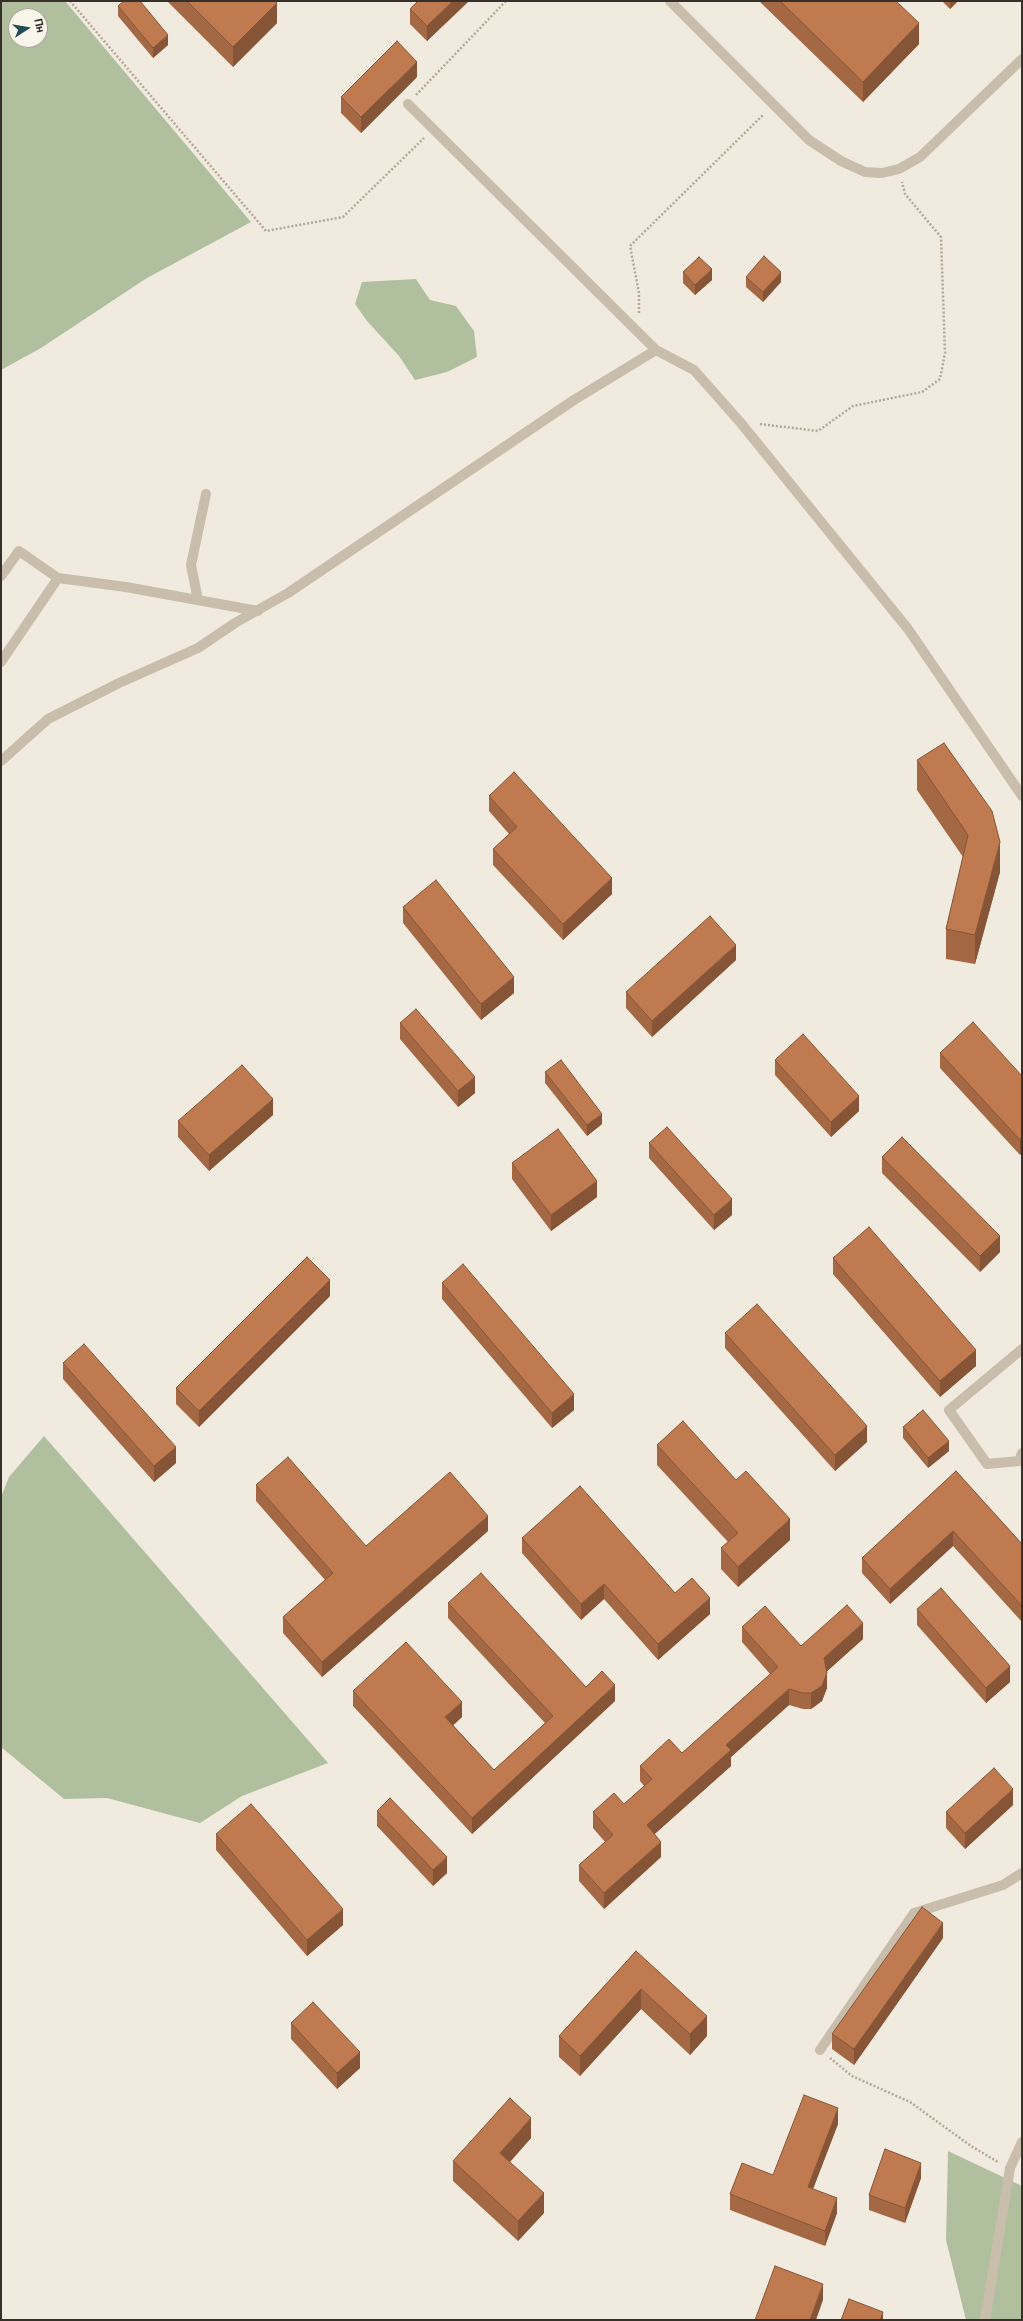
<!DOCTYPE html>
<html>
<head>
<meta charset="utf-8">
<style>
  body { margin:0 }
  #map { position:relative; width:1023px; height:2321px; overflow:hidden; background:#f1ebdf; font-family:Roboto,sans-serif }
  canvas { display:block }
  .frame { position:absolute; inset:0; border:2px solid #37302a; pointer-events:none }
  .north { position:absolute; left:8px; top:8px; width:40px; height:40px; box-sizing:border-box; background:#f9f5eb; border:1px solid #aba69e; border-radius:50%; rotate:78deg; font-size:11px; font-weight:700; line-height:16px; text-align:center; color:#37302a }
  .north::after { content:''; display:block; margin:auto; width:14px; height:18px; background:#224c57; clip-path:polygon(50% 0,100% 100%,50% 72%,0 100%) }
</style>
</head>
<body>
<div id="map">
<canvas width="1023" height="2321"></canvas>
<div class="frame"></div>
<div class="north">Пн</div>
</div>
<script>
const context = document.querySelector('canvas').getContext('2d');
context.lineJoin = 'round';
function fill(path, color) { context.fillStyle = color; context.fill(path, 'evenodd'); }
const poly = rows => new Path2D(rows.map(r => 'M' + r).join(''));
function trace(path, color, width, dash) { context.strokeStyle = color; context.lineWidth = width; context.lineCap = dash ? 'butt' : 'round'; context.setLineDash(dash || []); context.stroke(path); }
fill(poly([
  [1,1,65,1,251,222,147,278,41,348,1,370],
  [16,16,40,16,40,40,16,40],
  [416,279,430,300,456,306,474,331,477,357,447,372,415,380,399,356,367,321,355,304,362,282],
  [44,1436,328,1763,242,1796,200,1823,107,1798,64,1799,1,1747,1,1497,9,1477],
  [948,2151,1022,2186,1022,2320,966,2320,946,2240]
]), '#b0c09f');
trace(poly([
  [70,1,266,231,343,217,424,138],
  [416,95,506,1],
  [639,313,639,293,630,246,764,114],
  [760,424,818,431,853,406,922,392,940,379,945,353,941,237,905,194,902,182],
  [830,2058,852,2076,910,2102,971,2146,998,2162]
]), '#b5a795', 2.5, [2, 2]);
trace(poly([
  [670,1,809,140,841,161,865,172,882,173,899,169,920,157,1022,59],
  [408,104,656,350,694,370,740,422,908,629,1022,796],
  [1,576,19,551,58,578,126,587,258,611],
  [198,600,191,565,206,494],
  [1,662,58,578],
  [1,761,48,719,119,683,198,648,235,623,288,593,574,400,656,350],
  [1022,1349,949,1410,987,1464,1019,1461,1022,1453],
  [820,2050,914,1913,1003,1885,1022,1873],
  [985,2320,1010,2168,1022,2142]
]), '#c9bdab', 10);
fill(poly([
  [167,1,275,1,277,23,233,67],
  [418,1,469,1,427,41,410,24,410,9],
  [759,1,896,1,919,44,863,102],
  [942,1,958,1,950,9],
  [118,6,168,45,153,58,118,16],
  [417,77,361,133,341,113,341,97],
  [683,272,712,280,695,295,683,283],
  [746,277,781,282,763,302,746,287],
  [917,760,1000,872,975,964,946,959,946,929,963,857,917,790],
  [489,796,612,894,563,940,493,865,493,849,509,834,489,811],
  [403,907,514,993,481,1020,403,923],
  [736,960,652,1037,626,1008,626,992],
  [400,1023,475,1093,458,1107,400,1039],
  [940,1053,1022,1076,1020,1155,940,1068],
  [775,1060,859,1111,831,1137,775,1075],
  [545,1072,602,1124,587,1136,545,1083],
  [273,1115,209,1171,178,1137,178,1121],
  [649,1143,732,1215,714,1230,649,1158],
  [882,1157,1000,1252,980,1272,882,1173],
  [512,1163,597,1197,551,1231,512,1179],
  [833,1258,976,1366,940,1397,833,1274],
  [442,1283,574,1410,552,1428,442,1299],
  [330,1296,199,1427,176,1404,176,1388],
  [725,1333,867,1442,835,1471,725,1348],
  [63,1363,176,1463,154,1482,63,1379],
  [903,1427,949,1451,928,1468,903,1438],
  [657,1445,790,1540,738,1587,721,1569,721,1548,728,1542,657,1465],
  [956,1471,1022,1544,1022,1622,953,1546,890,1604,862,1573,862,1558],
  [256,1485,366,1546,488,1531,322,1677,283,1633,283,1617,325,1580,256,1501],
  [522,1538,675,1593,710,1614,658,1660,604,1599,581,1620,522,1553],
  [448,1603,586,1687,615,1701,472,1834,353,1706,353,1691,462,1717,453,1725,494,1770,545,1723,448,1618],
  [917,1609,1010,1682,986,1703,917,1625],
  [742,1627,801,1646,863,1639,826,1672,827,1688,822,1701,811,1709,803,1709,789,1705,731,1757,731,1766,654,1834,661,1857,604,1909,579,1881,579,1865,605,1842,593,1828,593,1812,624,1804,644,1786,640,1781,640,1766,682,1753,770,1674,742,1642],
  [1013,1805,965,1849,946,1828,946,1812],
  [377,1811,447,1873,433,1886,377,1826],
  [216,1834,343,1925,307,1956,216,1850],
  [943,1938,854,2065,832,2049,832,2034],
  [636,1951,707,2036,690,2055,641,2009,580,2076,559,2057,559,2036],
  [291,2023,360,2068,337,2089,291,2039],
  [838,2124,813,2189,837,2213,825,2246,730,2210,730,2194,773,2175],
  [531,2138,510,2162,544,2213,518,2241,453,2181,453,2161],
  [921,2178,905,2223,869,2210,869,2195]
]), '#a46944');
fill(poly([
  [453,1,469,1,427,41,427,26],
  [950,1,958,1,950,9],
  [277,3,277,23,233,67,233,47],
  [919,23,919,44,863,102,863,82],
  [168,35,168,45,153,58,153,48],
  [417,62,417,77,361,133,361,117],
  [712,269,712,280,695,295,695,285],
  [781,272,781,282,763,302,763,292],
  [1000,842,1000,872,975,964,975,935],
  [612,878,612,894,563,940,563,924],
  [736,945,736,960,652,1037,652,1021],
  [514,977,514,993,481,1020,481,1004],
  [475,1077,475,1093,458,1107,458,1091],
  [859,1096,859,1111,831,1137,831,1122],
  [273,1099,273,1115,209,1171,209,1155],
  [602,1114,602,1124,587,1136,587,1125],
  [1022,1137,1022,1153,1020,1155,1020,1140],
  [597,1181,597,1197,551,1231,551,1215],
  [732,1199,732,1215,714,1230,714,1215],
  [1000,1236,1000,1252,980,1272,980,1256],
  [330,1280,330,1296,199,1427,199,1411],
  [976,1350,976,1366,940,1397,940,1381],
  [574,1394,574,1410,552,1428,552,1413],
  [867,1426,867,1442,835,1471,835,1455],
  [949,1441,949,1451,928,1468,928,1458],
  [176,1447,176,1463,154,1482,154,1466],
  [488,1516,488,1531,322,1677,322,1662],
  [790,1519,790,1540,738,1587,738,1567],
  [953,1531,953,1546,890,1604,890,1589],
  [604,1584,604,1599,581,1620,581,1604],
  [710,1598,710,1614,658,1660,658,1644],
  [863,1623,863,1639,824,1674,824,1658],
  [1010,1666,1010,1682,986,1703,986,1688],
  [827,1673,827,1688,822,1701,811,1709,811,1693],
  [615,1685,615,1701,472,1834,472,1818],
  [789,1689,789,1705,731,1757,731,1766,647,1841,647,1825,726,1745],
  [462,1702,462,1717,445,1733,445,1717],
  [1013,1789,1013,1805,965,1849,965,1833],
  [661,1842,661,1857,604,1909,604,1893],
  [447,1857,447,1873,433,1886,433,1870],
  [343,1909,343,1925,307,1956,307,1940],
  [943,1923,943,1938,854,2065,854,2049],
  [641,1989,641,2009,580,2076,580,2056],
  [707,2016,707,2036,690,2055,690,2034],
  [360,2052,360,2068,337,2089,337,2073],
  [838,2108,838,2124,808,2202,808,2187],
  [531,2118,531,2138,500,2173,500,2153],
  [921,2163,921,2178,905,2223,905,2208],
  [544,2193,544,2213,518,2241,518,2221],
  [837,2198,837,2213,825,2246,825,2231],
  [823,2284,823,2300,816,2320,810,2320],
  [883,2312,883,2320,880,2320]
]), '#865537');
const building = poly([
  [124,1,140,1,168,35,153,48,118,6,124,1],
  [187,1,275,1,277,3,233,47,187,1],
  [418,1,453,1,427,26,410,9,418,1],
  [780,1,896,1,919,23,863,82,780,1],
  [397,41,417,62,361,117,341,97,397,41],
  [764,256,781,272,763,292,746,277,764,256],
  [699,257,712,269,695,285,683,272,699,257],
  [944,743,992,811,1000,842,975,935,946,929,968,835,917,760,944,743],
  [514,772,612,878,563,924,493,849,517,827,489,796,514,772],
  [436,880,514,977,481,1004,403,907,436,880],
  [710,916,736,945,652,1021,626,992,710,916],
  [416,1009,475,1077,458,1091,400,1023,416,1009],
  [973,1022,1022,1076,1022,1137,1020,1140,940,1053,973,1022],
  [803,1034,859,1096,831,1122,775,1060,803,1034],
  [561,1060,602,1114,587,1125,545,1072,561,1060],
  [242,1065,273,1099,209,1155,178,1121,242,1065],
  [667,1127,732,1199,714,1215,649,1143,667,1127],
  [558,1129,597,1181,551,1215,512,1163,558,1129],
  [902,1137,1000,1236,980,1256,882,1157,902,1137],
  [869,1227,976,1350,940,1381,833,1258,869,1227],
  [307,1257,330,1280,199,1411,176,1388,307,1257],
  [463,1264,574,1394,552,1413,442,1283,463,1264],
  [757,1304,867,1426,835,1455,725,1333,757,1304],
  [84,1344,176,1447,154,1466,63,1363,84,1344],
  [923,1410,949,1441,928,1458,903,1427,923,1410],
  [683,1421,736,1480,746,1471,790,1519,738,1567,721,1548,738,1533,657,1445,683,1421],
  [288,1457,366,1546,450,1472,488,1516,322,1662,283,1617,333,1573,256,1485,288,1457],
  [956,1471,1022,1544,1022,1606,953,1531,890,1589,862,1558,956,1471],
  [580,1486,675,1593,692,1578,710,1598,658,1644,604,1584,581,1604,522,1538,580,1486],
  [481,1573,586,1687,602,1671,615,1685,472,1818,353,1691,406,1642,462,1702,445,1717,494,1770,553,1716,448,1603,481,1573],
  [941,1588,1010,1666,986,1688,917,1609,941,1588],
  [847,1605,863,1623,824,1658,827,1673,822,1686,811,1693,803,1693,789,1689,726,1745,731,1750,647,1825,661,1842,604,1893,579,1865,613,1835,593,1812,614,1793,624,1804,652,1779,640,1766,669,1739,682,1753,778,1667,742,1627,765,1606,801,1646,847,1605],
  [994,1768,1013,1789,965,1833,946,1812,994,1768],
  [390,1798,447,1857,433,1870,377,1811,390,1798],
  [251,1804,343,1909,307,1940,216,1834,251,1804],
  [922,1907,943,1923,854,2049,832,2034,922,1907],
  [636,1951,707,2016,690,2034,641,1989,580,2056,559,2036,636,1951],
  [313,2002,360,2052,337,2073,291,2023,313,2002],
  [804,2095,838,2108,808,2187,837,2198,825,2231,730,2194,742,2163,773,2175,804,2095],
  [510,2098,531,2118,500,2153,544,2193,518,2221,453,2161,510,2098],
  [885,2149,921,2163,905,2208,869,2195,885,2149],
  [775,2266,823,2284,810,2320,755,2320,775,2266],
  [849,2299,883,2312,880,2320,841,2320,849,2299]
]);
fill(building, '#bf7a4f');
trace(building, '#865537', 1);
</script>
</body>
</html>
